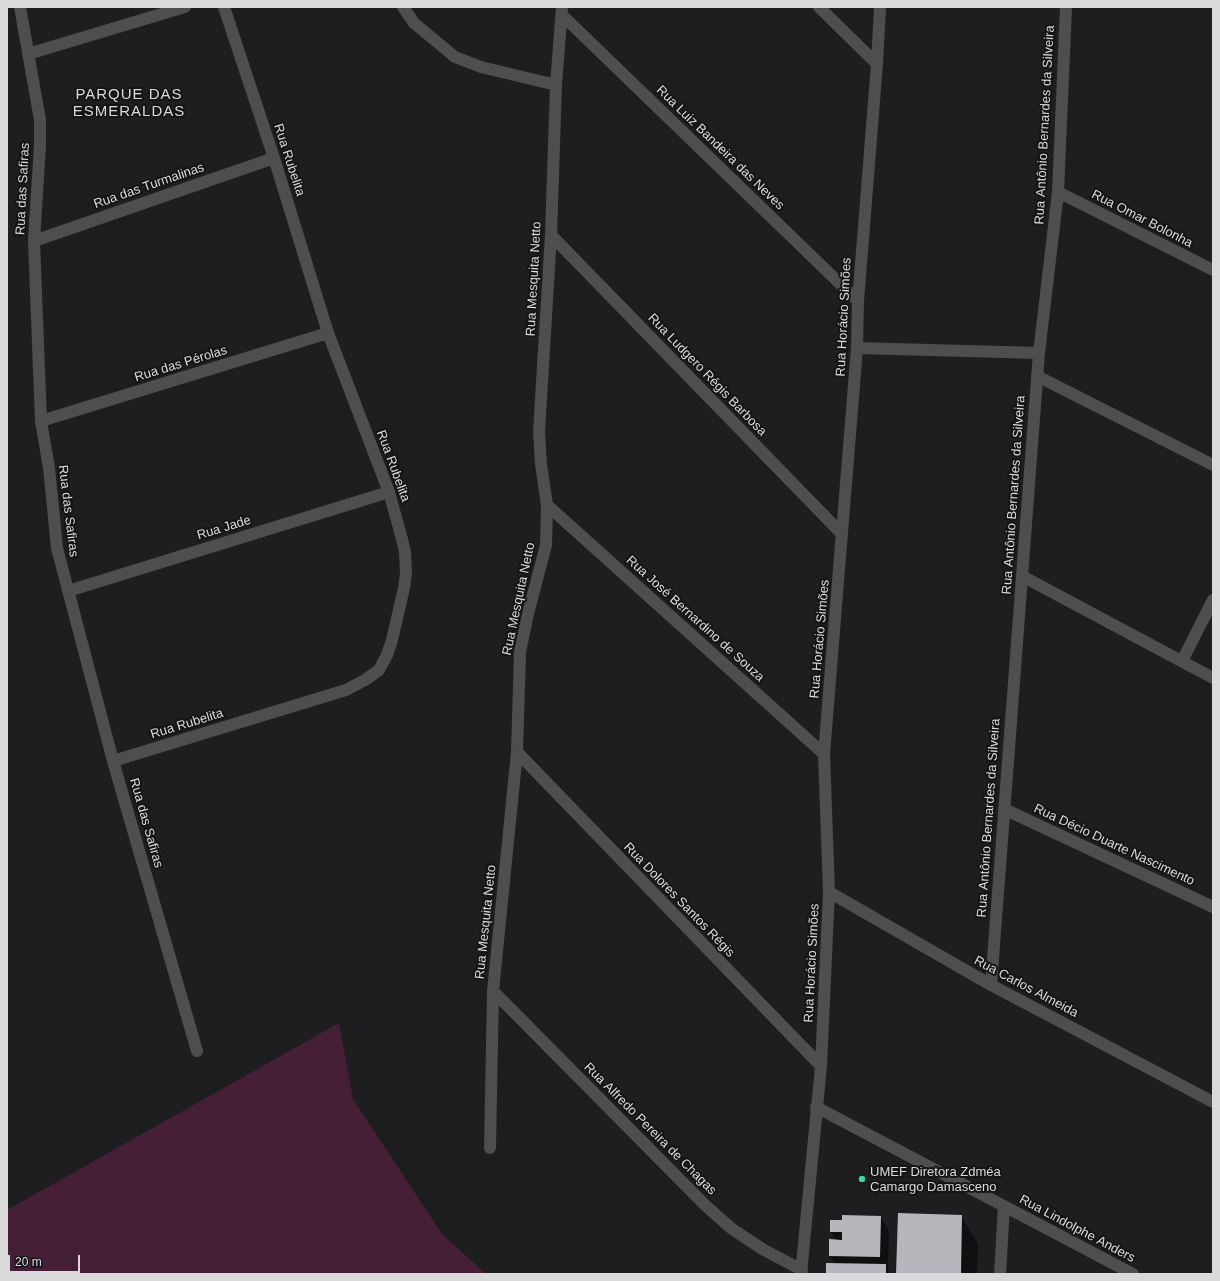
<!DOCTYPE html>
<html>
<head>
<meta charset="utf-8">
<style>
  body { margin:0 }
  #map { position:relative; width:1220px; height:1281px; overflow:hidden; background:#1e1e21; font-family:Helvetica,sans-serif }
  canvas { display:block }
  .frame { position:absolute; inset:0; border:8px solid #dadadc; pointer-events:none }
  .scale { position:absolute; left:8px; top:1255px; width:72px; height:18px; box-sizing:border-box; border:2px solid #dadadc; border-top:0; padding-left:5px; font-size:12px; line-height:14px; white-space:nowrap; color:#dadadc; -webkit-text-stroke:3px #151518; paint-order:stroke }
</style>
</head>
<body>
<div id="map">
<canvas width="1220" height="1281"></canvas>
<div class="frame"></div>
<div class="scale">20 m</div>
</div>
<script>
const context = document.querySelector('canvas').getContext('2d');
context.lineJoin = 'round';
function fill(path, color) { context.fillStyle = color; context.fill(path, 'evenodd'); }
const poly = rows => new Path2D(rows.map(r => 'M' + r).join(''));
function trace(path, color, width, dash) { context.strokeStyle = color; context.lineWidth = width; context.lineCap = dash ? 'butt' : 'round'; context.setLineDash(dash || []); context.stroke(path); }
function write(font, color, halo, rows, align = 'center') {
  context.font = font + ' Helvetica,sans-serif'; context.lineWidth = 4; context.setLineDash([]); context.textBaseline = 'middle'; context.strokeStyle = halo; context.fillStyle = color; for (const [text, x, y, turn = 0] of rows) {
    context.save(); context.translate(x, y); context.rotate((+turn || 0) * Math.PI / 180); context.textAlign = isNaN(turn) ? turn : align; if (halo) context.strokeText(text, 0, 0); context.fillText(text, 0, 0); context.restore();
  }
}
fill(poly([
  [339,1023,353,1099,442,1234,486,1274,7,1274,7,1210]
]), '#451f36');
fill(poly([
  [961,1216,978,1244,977,1274,897,1274],
  [881,1217,889,1231,888,1271,890,1274,827,1274,835,1264,830,1256,835,1240,831,1232,831,1221]
]), '#0007');
fill(poly([
  [898,1213,962,1215,961,1274,896,1274],
  [842,1215,881,1216,880,1257,829,1256,829,1239,842,1240,842,1232,830,1232,830,1220,842,1220],
  [826,1263,886,1264,886,1274,826,1274]
]), '#b5b7bc');
trace(poly([
  [20,7,40,120,40,145,34,241,41,421,49,468,57,548,113,761,197,1051],
  [403,7,414,23,455,57,481,67,556,85],
  [819,7,877,64],
  [562,15,858,301],
  [28,54,185,7],
  [1058,192,1213,270],
  [551,235,842,534],
  [34,241,274,158],
  [857,348,1039,353],
  [1037,376,1213,465],
  [41,421,328,333],
  [547,505,824,754],
  [1022,576,1213,678],
  [68,591,389,492],
  [1182,661,1213,600],
  [517,752,821,1066],
  [113,761,346,690,365,680,379,670,387,655,392,640,404,588,406,573,405,552,402,539,389,492,328,333,274,158,224,7],
  [1004,809,1213,907],
  [829,892,991,985,1213,1102],
  [991,985,1039,353,1058,192,1066,7],
  [493,991,706,1206,732,1229,764,1250,802,1270],
  [816,1107,1133,1274],
  [490,1148,493,991,517,752,520,652,528,614,546,545,547,505,541,464,539,432,551,235,556,85,562,7],
  [801,1274,821,1066,829,892,824,754,857,348,858,301,877,64,880,7],
  [1000,1274,1004,1206]
]), '#4f4d4f', 12);
for (const [x, y, r, color] of [
  [862,1179,4,"#3cd4a4"]
]) { const dot = new Path2D(); dot.arc(x, y, r, 0, 2 * Math.PI); context.fillStyle = color; context.fill(dot); trace(dot, '#151518', 1.5); }
write('13px', '#dadadc', '#151518', [
  ["Rua Antônio Bernardes da Silveira",1045,125,-87],
  ["Rua Luiz Bandeira das Neves",720,148,44],
  ["Rua Rubelita",289,160,72],
  ["Rua das Turmalinas",149,186,-19],
  ["Rua das Safiras",23,189,-87],
  ["Rua Omar Bolonha",1142,219,27],
  ["Rua Mesquita Netto",534,279,-87],
  ["Rua Horácio Simões",844,317,-87],
  ["Rua das Pérolas",181,364,-17],
  ["Rua Ludgero Régis Barbosa",707,375,46],
  ["Rua Rubelita",393,466,70],
  ["Rua Antônio Bernardes da Silveira",1014,495,-86],
  ["Rua das Safiras",68,511,83],
  ["Rua Jade",224,528,-17],
  ["Rua Mesquita Netto",519,599,-78],
  ["Rua José Bernardino de Souza",695,619,42],
  ["Rua Horácio Simões",820,639,-85],
  ["Rua Rubelita",187,724,-17],
  ["Rua Antônio Bernardes da Silveira",989,818,-86],
  ["Rua das Safiras",146,823,74],
  ["Rua Décio Duarte Nascimento",1114,845,25],
  ["Rua Dolores Santos Régis",679,900,46],
  ["Rua Mesquita Netto",486,922,-84],
  ["Rua Horácio Simões",812,963,-87],
  ["Rua Carlos Almeida",1026,987,28],
  ["Rua Alfredo Pereira de Chagas",650,1129,45],
  ["Rua Lindolphe Anders",1077,1229,28]
]);
write('13px', '#dadadc', '#151518', [
  ["UMEF Diretora Zdméa",870,1172],
  ["Camargo Damasceno",870,1187]
], 'left');
context.letterSpacing = '1px';
write('15px', '#dadadc', '#151518', [
  ["PARQUE DAS",129,95],
  ["ESMERALDAS",129,112]
]);
context.letterSpacing = '0px';
</script>
</body>
</html>
